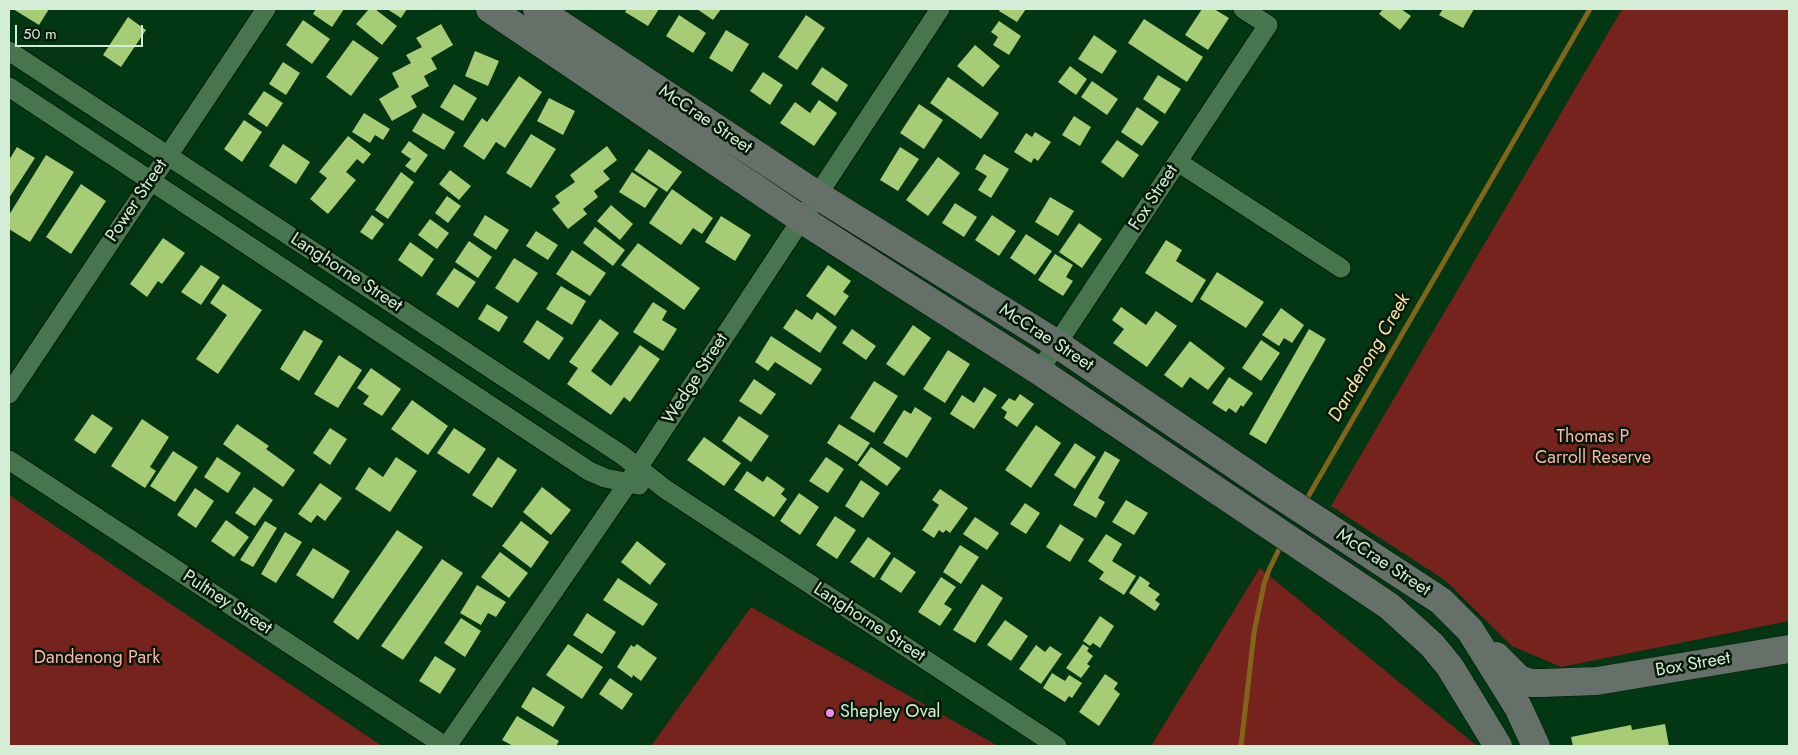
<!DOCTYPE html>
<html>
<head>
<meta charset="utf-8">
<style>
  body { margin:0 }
  #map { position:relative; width:1798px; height:755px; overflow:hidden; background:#033612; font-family:Jost,sans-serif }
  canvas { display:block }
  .frame { position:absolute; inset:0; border:10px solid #d4edd6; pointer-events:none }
  .scale { position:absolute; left:15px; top:25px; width:128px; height:22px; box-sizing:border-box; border:2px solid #d4edd6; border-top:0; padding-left:6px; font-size:15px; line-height:18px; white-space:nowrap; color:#d4edd6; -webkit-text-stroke:4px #061909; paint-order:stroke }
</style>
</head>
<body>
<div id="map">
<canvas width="1798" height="755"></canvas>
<div class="frame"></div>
<div class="scale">50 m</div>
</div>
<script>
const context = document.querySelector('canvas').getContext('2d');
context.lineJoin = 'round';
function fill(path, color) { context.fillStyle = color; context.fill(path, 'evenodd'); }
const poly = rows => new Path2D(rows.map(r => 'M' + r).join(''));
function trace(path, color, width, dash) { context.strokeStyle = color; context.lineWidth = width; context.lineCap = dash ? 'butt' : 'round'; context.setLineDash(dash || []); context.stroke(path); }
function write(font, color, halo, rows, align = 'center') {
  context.font = font + ' Jost,sans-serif'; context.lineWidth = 5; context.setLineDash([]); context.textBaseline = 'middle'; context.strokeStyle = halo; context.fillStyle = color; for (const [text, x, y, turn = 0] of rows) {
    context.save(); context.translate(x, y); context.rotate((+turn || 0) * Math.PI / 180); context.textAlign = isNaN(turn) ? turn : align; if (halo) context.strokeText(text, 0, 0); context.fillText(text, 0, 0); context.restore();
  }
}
fill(poly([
  [1622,9,1789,9,1789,621,1561,667,1512,646,1446,581,1331,506],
  [9,495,254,660,382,746,9,746],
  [1260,568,1477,746,1151,746],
  [751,607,998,746,651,746]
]), '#77231d');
trace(poly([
  [1305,502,1590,9],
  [1241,746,1254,633,1264,584,1269,570,1281,545]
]), '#81661a', 5);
fill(poly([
  [13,9,49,9,39,25],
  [316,9,344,9,332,27,313,14],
  [369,9,375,9,397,26,382,45,356,24],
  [387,9,407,9,401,18],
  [627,9,659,9,648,26,625,12],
  [697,9,721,9,713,20],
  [1000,9,1026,9,1017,22,999,11],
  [1202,9,1214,9,1229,18,1208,50,1185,35],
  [1383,9,1401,9,1411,16,1400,30,1379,14],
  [1443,9,1474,9,1463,28,1439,15],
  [679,15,706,33,693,53,666,36],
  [806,15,825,28,797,70,778,57],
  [128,17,146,30,121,67,103,55],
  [1144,19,1203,57,1187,82,1128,43],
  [303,20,330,39,312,64,286,45],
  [999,21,1021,36,1009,55,993,45,998,37,991,32],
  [441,24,453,45,431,58,437,69,424,76,429,86,411,96,417,107,392,121,379,99,399,87,392,73,411,63,406,55,422,47,416,38],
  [726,30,749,44,732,72,709,58],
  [1094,35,1117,51,1102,74,1078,59],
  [353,40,379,58,351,96,326,77],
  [975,45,1000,66,983,87,957,66],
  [475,51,499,61,488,86,465,76],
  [283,62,300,73,286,95,269,84],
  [1070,66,1087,79,1076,95,1058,82],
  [822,67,848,85,837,102,811,84],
  [763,72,783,85,770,105,750,91],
  [1158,75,1181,89,1165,114,1143,99],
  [519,76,542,92,505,148,496,142,484,160,463,146,482,118,487,122],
  [948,77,999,113,981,139,930,103],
  [1092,81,1118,99,1107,115,1081,97],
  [454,84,477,98,463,121,440,107],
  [264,91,283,103,267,127,248,114],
  [549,98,575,111,563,135,537,121],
  [819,100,837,113,814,146,780,123,795,102,810,113],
  [919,104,943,120,924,149,900,133],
  [1137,107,1159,122,1142,146,1121,132],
  [364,113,390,129,383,140,375,135,370,143,352,132],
  [423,113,455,132,444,150,412,131],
  [1074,116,1091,127,1080,146,1062,135],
  [244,120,262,132,242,162,224,149],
  [1035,132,1051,142,1038,161,1034,158,1031,163,1014,152,1026,133,1032,137],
  [531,134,556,149,531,188,506,173],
  [348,136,371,154,363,164,357,159,346,172,356,180,328,214,310,199,327,178,319,172],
  [1117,140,1139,155,1123,178,1101,162],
  [409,141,428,155,415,173,405,166,411,159,401,152],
  [283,144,310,162,296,184,269,166],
  [607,146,617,160,603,171,610,179,594,191,598,197,583,209,587,214,568,229,552,209,560,203,555,196,575,182,570,175],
  [17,147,35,158,9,198,9,160],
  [900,147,919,159,898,191,880,180],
  [649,149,682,172,667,192,634,170],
  [984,154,1009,169,991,198,978,190,987,176,975,169],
  [46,155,74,172,30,242,9,229,9,215],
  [938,157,960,173,928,216,906,200],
  [450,170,471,186,459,200,439,184],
  [401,172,414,182,388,219,375,210],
  [632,172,658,189,645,208,619,192],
  [81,184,106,201,71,254,46,237],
  [672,189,713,218,702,234,693,228,681,245,649,223],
  [447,196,461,206,448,223,435,213],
  [1050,197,1074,211,1058,236,1035,222],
  [955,203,977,217,964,237,942,223],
  [611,205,633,224,620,240,597,221],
  [372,215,384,224,372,240,360,232],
  [485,215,509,230,496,250,473,235],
  [992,215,1016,231,999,256,975,240],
  [721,216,751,235,735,261,705,242],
  [430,219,449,233,437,249,418,235],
  [1079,223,1102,239,1082,268,1059,252],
  [595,227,625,250,613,266,583,243],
  [536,231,558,245,548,260,526,246],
  [1026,234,1052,251,1035,275,1010,258],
  [163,238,185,253,162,284,158,281,147,297,130,284],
  [1166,240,1182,250,1176,261,1206,280,1192,303,1145,273],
  [469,241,492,257,478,278,455,262],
  [410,242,434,259,422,277,398,260],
  [638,243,700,288,684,310,621,265],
  [572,250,606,273,590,296,556,274],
  [1055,254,1073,265,1066,277,1073,281,1063,296,1038,280],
  [514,258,538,273,518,303,495,288],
  [201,265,220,277,201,305,181,292],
  [828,265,851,281,843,292,849,296,835,316,806,296],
  [454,268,476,282,458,308,436,294],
  [1217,272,1264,302,1246,328,1200,299],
  [223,284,262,310,218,374,196,359,227,315,210,303],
  [561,286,586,301,572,325,546,309],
  [653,302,667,311,662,320,677,329,663,351,633,332],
  [487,304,508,317,499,332,478,319],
  [1121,307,1146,325,1156,311,1177,326,1147,367,1113,343,1124,329,1112,320],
  [1281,308,1304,325,1292,343,1284,338,1279,346,1262,335],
  [796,309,812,320,817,312,837,327,820,353,783,328],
  [600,319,619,333,591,371,611,386,640,345,660,359,630,402,624,397,611,415,567,384,578,368,569,362],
  [537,320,564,338,549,360,523,342],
  [913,325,931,338,904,376,886,364],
  [852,329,876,346,866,360,842,343],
  [1309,329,1326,339,1266,444,1249,434],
  [304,330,323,341,299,381,280,369],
  [771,336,822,369,811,385,775,362,768,371,755,362],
  [1261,340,1280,353,1261,381,1242,368],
  [1190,341,1225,368,1208,390,1190,377,1182,388,1164,375],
  [948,350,970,364,945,403,923,389],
  [339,355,362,370,338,408,314,394],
  [371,368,401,389,382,416,363,404,369,396,357,388],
  [1229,377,1253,393,1243,407,1241,405,1236,413,1229,408,1226,412,1212,403],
  [754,379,776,394,761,415,739,401],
  [874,381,898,396,874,433,850,418],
  [984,387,997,395,974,429,950,414,962,395,974,403],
  [1020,394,1034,404,1017,427,1004,418,1007,412,1001,408,1009,398,1015,401],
  [412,400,448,426,428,455,391,429],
  [915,407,932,418,907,458,883,443,904,410,911,414],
  [92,414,113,428,95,454,74,440],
  [739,416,769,436,751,462,722,441],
  [142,419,169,437,150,467,156,471,145,488,111,466],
  [237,424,269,446,266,449,295,470,283,487,223,444],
  [839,424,870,443,857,462,827,443],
  [1036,425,1061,443,1031,488,1005,470],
  [330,428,347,439,330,465,313,453],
  [454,428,486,449,469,474,437,453],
  [704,437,741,463,724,486,687,460],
  [1075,443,1096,457,1075,489,1054,475],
  [871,447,901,468,887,486,858,465],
  [173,451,198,467,175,502,150,486],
  [1105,451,1120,460,1098,498,1105,502,1096,518,1073,505],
  [217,457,241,473,228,493,204,477],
  [396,457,417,471,390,512,355,489,369,467,383,477],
  [498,457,517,470,492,508,472,495],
  [826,457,844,469,828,493,809,481],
  [747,471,763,482,767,476,785,489,781,494,787,499,774,517,734,490],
  [861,480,880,493,863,518,845,506],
  [320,483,342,498,325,521,317,515,311,523,298,514],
  [254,487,273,500,255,526,235,513],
  [542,487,571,510,551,535,523,512],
  [195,488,214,501,196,528,177,515],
  [940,489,968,508,950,533,946,530,943,533,939,530,934,538,922,530,939,505,932,500],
  [799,493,819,507,800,535,780,521],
  [1126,500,1148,513,1134,535,1112,522],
  [1025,503,1040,513,1026,534,1010,524],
  [835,516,856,530,837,559,816,545],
  [975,517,999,533,987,550,963,534],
  [226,520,249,537,234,557,211,541],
  [265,521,277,528,253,567,240,560],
  [521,521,549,542,531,568,502,546],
  [1060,524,1084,539,1070,562,1046,547],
  [397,530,423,547,358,640,333,622],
  [285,532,302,542,276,583,261,574],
  [1106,534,1122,544,1112,561,1136,576,1124,595,1099,579,1104,572,1088,561],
  [868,537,891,553,874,578,850,562],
  [637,541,666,564,650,585,621,562],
  [960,545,979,557,961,584,943,572],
  [313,548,350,571,333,599,296,575],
  [500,552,528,573,509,598,481,577],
  [894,557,916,572,901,593,880,579],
  [442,559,463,573,403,660,381,646],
  [1140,576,1150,583,1148,586,1160,594,1155,600,1160,604,1155,611,1129,593],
  [941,577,956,587,944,604,952,609,940,626,918,612],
  [618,578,658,604,643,626,603,600],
  [982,584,1003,598,975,643,953,630],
  [477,585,506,602,496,617,488,613,481,625,460,613],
  [587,613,616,632,602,654,573,635],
  [1100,616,1114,626,1100,648,1093,643,1090,646,1083,641],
  [461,618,481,631,465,657,444,643],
  [1005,620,1028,636,1011,661,987,645],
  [568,644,603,667,582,699,546,675],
  [637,644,657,658,641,681,633,675,632,678,617,667,631,645,634,647],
  [1083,644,1089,648,1087,651,1093,656,1087,664,1090,666,1081,678,1066,668],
  [1036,645,1045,652,1050,646,1062,654,1041,684,1019,669],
  [435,656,456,669,440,694,419,681],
  [1052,673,1065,681,1069,675,1082,683,1072,698,1069,696,1065,702,1043,688],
  [1105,674,1118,683,1114,689,1120,694,1099,726,1079,712],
  [610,678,633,694,622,710,599,694],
  [533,687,565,707,553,727,521,707],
  [517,716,559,741,556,746,513,746,502,740],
  [1665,724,1669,746,1573,746,1571,737,1631,725,1632,730]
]), '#a7cc76');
const minor = poly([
  [9,51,622,455,665,489,1057,746],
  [9,87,589,471,605,478,639,485],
  [1178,162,1341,268],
  [1039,371,1268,25,1243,9],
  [9,394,266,9],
  [9,460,445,746],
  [447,746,628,483,940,9]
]);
const secondary = poly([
  [490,9,801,219,1039,371,1389,606,1432,645,1450,667,1498,746],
  [537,9,817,195,1057,344,1267,487,1441,601,1470,630,1518,707,1536,746],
  [1496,656,1519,679,1531,683,1542,683,1597,681,1789,649]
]);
trace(minor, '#031a07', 21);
trace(secondary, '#031a07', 29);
trace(minor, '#47764e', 19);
trace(secondary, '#657069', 28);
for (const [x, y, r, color] of [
  [830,713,5,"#f389f1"]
]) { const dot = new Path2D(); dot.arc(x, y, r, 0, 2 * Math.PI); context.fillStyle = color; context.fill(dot); trace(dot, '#061909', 2); }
write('18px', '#d4edd6', '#061909', [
  ["McCrae Street",705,120,34],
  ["Fox Street",1154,198,-57],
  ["Power Street",137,201,-56],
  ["Langhorne Street",346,273,33],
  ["McCrae Street",1046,338,33],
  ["Wedge Street",696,379,-57],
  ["McCrae Street",1383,563,33],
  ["Pultney Street",227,603,33],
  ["Langhorne Street",869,623,33],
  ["Box Street",1693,665,-10]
]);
write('18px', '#ffb3a9', '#061909', [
  ["Thomas P",1593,438],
  ["Carroll Reserve",1593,459],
  ["Dandenong Park",97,659]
]);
write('18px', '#d4edd6', '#061909', [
  ["Shepley Oval",840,713]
], 'left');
write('italic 19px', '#fee29f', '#061909', [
  ["Dandenong Creek",1370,358,-60]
]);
</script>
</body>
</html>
